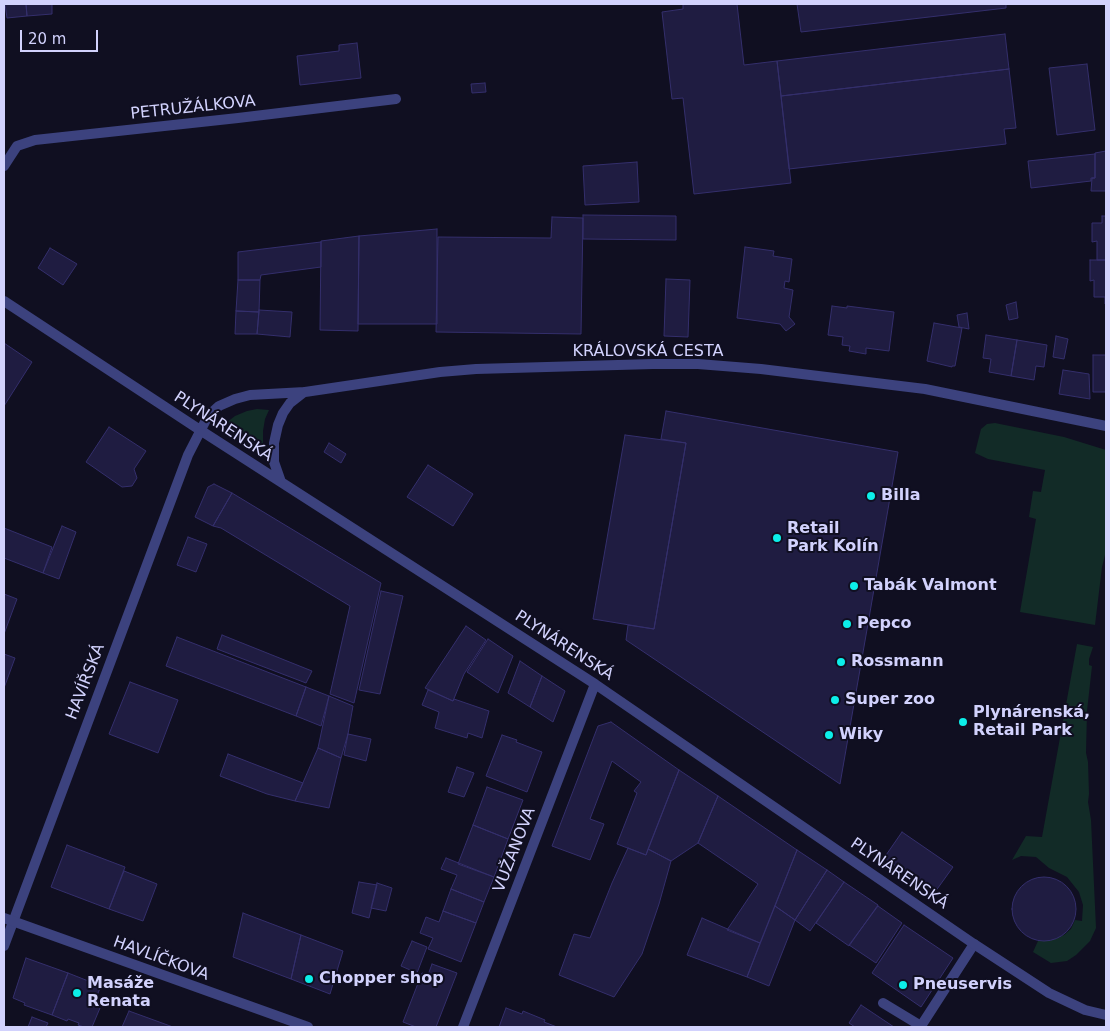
<!DOCTYPE html>
<html>
<head>
<meta charset="utf-8">
<style>
  body { margin:0 }
  #map { position:relative; width:1110px; height:1031px; overflow:hidden; background:#100f21; font-family:"DejaVu Sans",sans-serif }
  canvas { display:block }
  .frame { position:absolute; inset:0; border:5px solid #d2d2fd; pointer-events:none }
  .scale { position:absolute; left:20px; top:30px; width:78px; height:22px; box-sizing:border-box; border:2px solid #d2d2fd; border-top:0; padding-left:6px; font-size:15px; line-height:18px; white-space:nowrap; color:#d2d2fd; -webkit-text-stroke:4px #100f21; paint-order:stroke }
</style>
</head>
<body>
<div id="map">
<canvas width="1110" height="1031"></canvas>
<div class="frame"></div>
<div class="scale">20 m</div>
</div>
<script>
const context = document.querySelector('canvas').getContext('2d');
context.lineJoin = 'round';
function fill(path, color) { context.fillStyle = color; context.fill(path, 'evenodd'); }
const poly = rows => new Path2D(rows.map(r => 'M' + r).join(''));
function trace(path, color, width, dash) { context.strokeStyle = color; context.lineWidth = width; context.lineCap = dash ? 'butt' : 'round'; context.setLineDash(dash || []); context.stroke(path); }
function write(font, color, halo, rows, align = 'center') {
  context.font = font + ' "DejaVu Sans",sans-serif'; context.lineWidth = 4; context.setLineDash([]); context.textBaseline = 'middle'; context.strokeStyle = halo; context.fillStyle = color; for (const [text, x, y, turn = 0] of rows) {
    context.save(); context.translate(x, y); context.rotate((+turn || 0) * Math.PI / 180); context.textAlign = isNaN(turn) ? turn : align; if (halo) context.strokeText(text, 0, 0); context.fillText(text, 0, 0); context.restore();
  }
}
fill(poly([
  [257,409,269,410,265,419,263,431,263,447,226,423,235,416,247,411],
  [995,423,1064,437,1106,450,1106,551,1102,567,1095,625,1020,612,1036,519,1029,517,1033,491,1041,492,1045,470,988,459,975,453,981,429,987,424],
  [1077,644,1093,647,1089,659,1089,665,1092,666,1087,711,1086,753,1088,762,1089,794,1088,802,1091,820,1096,928,1090,941,1076,955,1067,961,1051,963,1033,952,1038,941,1055,939,1064,935,1071,929,1075,920,1082,921,1083,905,1079,892,1067,877,1049,868,1036,857,1021,856,1012,860,1026,836,1042,837]
]), '#122b27');
const building = poly([
  [5,4,26,4,27,16,7,18,5,4],
  [26,4,52,4,52,14,27,16,26,4],
  [683,4,737,4,744,65,777,61,791,183,694,194,683,98,672,99,662,12,683,9,683,4],
  [797,4,1006,4,1006,8,801,32,797,4],
  [1005,34,1009,69,781,96,777,61,1005,34],
  [357,43,361,78,300,85,297,56,339,51,339,45,357,43],
  [1087,64,1095,130,1057,135,1049,68,1087,64],
  [1009,69,1016,128,1004,129,1006,144,789,169,781,96,1009,69],
  [485,83,486,92,472,93,471,84,485,83],
  [1106,151,1106,191,1091,191,1092,178,1095,178,1095,153,1106,151],
  [1095,154,1095,178,1091,178,1091,181,1031,188,1028,161,1095,154],
  [637,162,639,202,585,205,583,166,637,162],
  [583,215,676,216,676,240,583,239,583,215],
  [1102,216,1106,216,1106,260,1097,260,1097,241,1092,242,1092,223,1102,223,1102,216],
  [552,217,583,218,581,334,436,332,438,237,551,238,552,217],
  [437,229,437,324,358,324,359,236,437,229],
  [359,236,358,331,320,330,321,241,359,236],
  [321,242,321,267,261,275,260,280,238,280,238,252,321,242],
  [745,247,774,251,773,256,792,259,789,282,785,281,784,288,793,290,789,317,795,324,786,331,780,324,737,318,745,247],
  [50,248,77,264,63,285,38,268,50,248],
  [1090,260,1106,260,1106,304,1105,304,1105,297,1094,297,1094,280,1090,281,1090,260],
  [666,279,690,280,688,337,664,336,666,279],
  [238,280,260,280,259,312,236,311,238,280],
  [1016,302,1018,318,1009,320,1006,305,1016,302],
  [832,306,847,308,847,306,894,312,889,351,866,348,866,354,849,351,850,346,842,345,843,337,828,335,832,306],
  [259,310,292,312,290,337,257,334,259,310],
  [236,311,259,312,257,334,235,334,236,311],
  [967,313,969,329,959,327,957,315,967,313],
  [934,323,962,328,955,366,952,366,952,367,927,361,934,323],
  [986,335,1017,340,1011,376,989,372,991,359,983,358,986,335],
  [1056,336,1068,339,1064,359,1053,357,1056,336],
  [1017,340,1047,345,1044,367,1036,366,1034,380,1011,376,1017,340],
  [4,343,32,362,4,406,4,343],
  [1093,355,1106,355,1106,392,1093,392,1093,355],
  [1063,370,1089,374,1090,399,1059,394,1063,370],
  [666,411,898,452,840,784,626,640,628,625,654,629,686,443,661,439,666,411],
  [109,427,146,451,134,469,137,478,132,486,122,487,86,462,109,427],
  [625,435,686,443,654,629,593,619,625,435],
  [329,443,346,454,341,463,324,452,329,443],
  [428,465,473,494,453,526,407,497,428,465],
  [214,484,232,493,213,526,195,517,208,487,214,484],
  [232,493,381,583,354,703,330,694,350,606,221,528,213,526,232,493],
  [62,526,76,532,59,579,43,573,62,526],
  [4,528,52,547,43,573,4,558,4,528],
  [188,537,207,544,196,572,177,565,188,537],
  [381,591,403,596,380,694,359,690,381,591],
  [4,594,17,599,4,634,4,594],
  [466,626,486,640,464,674,453,701,425,688,466,626],
  [222,635,312,671,306,683,217,649,222,635],
  [177,637,306,687,296,716,166,666,177,637],
  [488,639,513,656,498,693,467,672,488,639],
  [4,654,15,658,4,688,4,654],
  [520,661,542,676,530,707,508,693,520,661],
  [542,676,565,691,553,722,530,707,542,676],
  [130,682,178,700,158,753,109,734,130,682],
  [306,687,329,696,321,726,296,716,306,687],
  [428,690,453,701,454,699,489,711,482,738,468,733,467,738,435,728,439,712,422,705,428,690],
  [329,696,353,706,348,734,341,758,318,748,329,696],
  [611,722,679,770,646,855,617,844,637,793,634,791,641,782,612,761,590,819,604,824,590,860,552,846,598,726,611,722],
  [348,734,371,739,366,761,344,755,348,734],
  [502,735,517,740,516,742,542,752,527,792,486,776,502,735],
  [318,748,341,758,329,808,295,801,318,748],
  [228,754,303,783,295,801,267,794,220,776,228,754],
  [457,767,474,773,464,797,448,792,457,767],
  [679,770,718,796,698,843,671,861,648,849,679,770],
  [487,787,523,800,508,839,473,825,487,787],
  [718,796,797,850,760,943,727,930,758,884,698,843,718,796],
  [473,825,508,839,494,877,458,864,473,825],
  [902,832,953,867,935,892,884,858,902,832],
  [67,845,125,867,109,909,51,887,67,845],
  [628,848,646,855,648,849,671,861,659,904,642,954,614,997,559,975,574,934,590,938,612,883,628,848],
  [797,850,827,870,795,920,775,906,797,850],
  [446,858,494,877,484,902,451,889,457,875,441,869,446,858],
  [827,870,844,882,810,931,795,920,827,870],
  [124,871,157,884,143,921,109,909,124,871],
  '1012 909a32 32 0 1 1 64 0a32 32 0 1 1-64 0Z',
  [359,882,377,885,369,918,352,913,359,882],
  [844,882,878,905,849,946,816,923,844,882],
  [377,883,392,888,386,911,371,908,377,883],
  [451,889,484,902,476,923,443,911,451,889],
  [775,906,795,920,769,986,747,977,775,906],
  [878,906,902,923,876,963,849,945,878,906],
  [443,911,476,923,461,962,428,949,433,938,420,933,426,917,439,922,443,911],
  [243,913,301,935,291,979,233,957,243,913],
  [702,918,760,943,747,977,687,955,702,918],
  [904,925,953,958,921,1007,872,973,904,925],
  [301,935,343,951,330,994,291,979,301,935],
  [412,941,427,947,417,973,401,966,412,941],
  [26,958,68,973,52,1015,24,1005,25,1003,13,998,26,958],
  [432,964,457,973,436,1027,416,1027,403,1022,422,973,428,975,432,964],
  [68,973,101,986,93,1005,100,1008,92,1027,84,1027,78,1025,79,1023,68,1019,67,1021,52,1015,68,973],
  [861,1005,894,1027,855,1027,849,1023,861,1005],
  [506,1008,522,1014,523,1011,545,1020,544,1022,557,1027,499,1027,506,1008],
  [129,1011,173,1027,122,1027,129,1011],
  [32,1017,48,1023,46,1027,28,1027,32,1017]
]);
fill(building, '#1f1c41');
trace(building, '#342f6c', 1);
trace(poly([
  [883,1003,921,1026,974,944]
]), '#3c427e', 10);
trace(poly([
  [4,166,17,146,35,140,238,118,396,99],
  [4,301,200,430,595,684,974,944,1049,993,1085,1010,1106,1015],
  [281,482,274,462,274,443,278,425,283,413,290,403,304,392],
  [4,946,188,455,208,416,219,406,235,399,250,395,305,392,440,372,476,369,653,364,698,364,761,369,925,389,1106,426],
  [463,1027,595,684]
]), '#3c427e', 10);
trace(poly([
  [4,918,308,1027]
]), '#3c427e', 10);
for (const [x, y, r, color] of [
  [871,496,5,"#0ceee9"],
  [777,538,5,"#0ceee9"],
  [854,586,5,"#0ceee9"],
  [847,624,5,"#0ceee9"],
  [841,662,5,"#0ceee9"],
  [835,700,5,"#0ceee9"],
  [963,722,5,"#0ceee9"],
  [829,735,5,"#0ceee9"],
  [309,979,5,"#0ceee9"],
  [903,985,5,"#0ceee9"],
  [77,993,5,"#0ceee9"]
]) { const dot = new Path2D(); dot.arc(x, y, r, 0, 2 * Math.PI); context.fillStyle = color; context.fill(dot); trace(dot, '#100f21', 2); }
write('16px', '#d2d2fd', '#100f21', [
  ["PETRUŽÁLKOVA",193,108,-6],
  ["KRÁLOVSKÁ CESTA",648,352],
  ["PLYNÁRENSKÁ",223,427,33],
  ["PLYNÁRENSKÁ",564,646,33],
  ["HAVÍŘSKÁ",86,682,-69],
  ["VUŽANOVA",515,850,-69],
  ["PLYNÁRENSKÁ",899,874,34],
  ["HAVLÍČKOVA",161,959,20]
]);
write('bold 16px', '#d2d2fd', '#100f21', [
  ["Billa",881,496],
  ["Retail",787,529],
  ["Park Kolín",787,547],
  ["Tabák Valmont",864,586],
  ["Pepco",857,624],
  ["Rossmann",851,662],
  ["Super zoo",845,700],
  ["Plynárenská,",973,713],
  ["Retail Park",973,731],
  ["Wiky",839,735],
  ["Chopper shop",319,979],
  ["Masáže",87,984],
  ["Renata",87,1002],
  ["Pneuservis",913,985]
], 'left');
</script>
</body>
</html>
